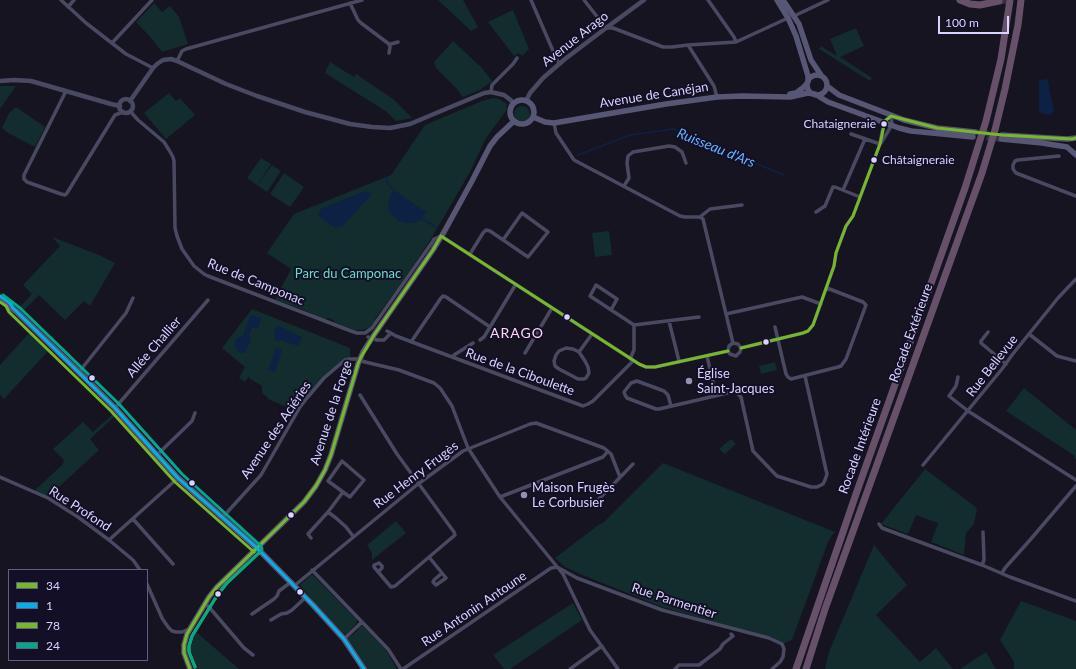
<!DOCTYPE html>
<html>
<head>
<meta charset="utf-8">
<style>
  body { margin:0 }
  #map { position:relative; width:1076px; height:669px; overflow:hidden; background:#161421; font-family:Lato,sans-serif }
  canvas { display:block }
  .legend { position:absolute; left:8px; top:569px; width:140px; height:92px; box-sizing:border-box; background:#130f26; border:1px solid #625e7d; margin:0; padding:5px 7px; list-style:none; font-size:12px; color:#d9d4ff }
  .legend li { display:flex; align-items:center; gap:8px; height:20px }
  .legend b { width:20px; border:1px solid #625e7d }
  .scale { position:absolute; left:938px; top:16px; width:71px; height:18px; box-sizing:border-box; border:2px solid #d9d4ff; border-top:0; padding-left:5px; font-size:12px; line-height:14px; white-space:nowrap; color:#d9d4ff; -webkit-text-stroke:3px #130f26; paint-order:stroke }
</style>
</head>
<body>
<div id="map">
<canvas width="1076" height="669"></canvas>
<ul class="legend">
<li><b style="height:5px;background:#76b82a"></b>34</li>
<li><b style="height:5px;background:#00b1eb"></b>1</li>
<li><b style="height:5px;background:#76b82a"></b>78</li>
<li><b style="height:5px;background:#00a98b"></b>24</li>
</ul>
<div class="scale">100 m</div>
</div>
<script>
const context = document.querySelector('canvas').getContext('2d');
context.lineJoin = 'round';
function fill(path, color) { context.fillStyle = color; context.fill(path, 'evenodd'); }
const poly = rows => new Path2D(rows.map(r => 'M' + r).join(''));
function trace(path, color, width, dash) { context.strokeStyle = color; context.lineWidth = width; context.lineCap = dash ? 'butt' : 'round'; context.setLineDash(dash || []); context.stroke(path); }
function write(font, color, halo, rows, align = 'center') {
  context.font = font + ' Lato,sans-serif'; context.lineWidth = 4; context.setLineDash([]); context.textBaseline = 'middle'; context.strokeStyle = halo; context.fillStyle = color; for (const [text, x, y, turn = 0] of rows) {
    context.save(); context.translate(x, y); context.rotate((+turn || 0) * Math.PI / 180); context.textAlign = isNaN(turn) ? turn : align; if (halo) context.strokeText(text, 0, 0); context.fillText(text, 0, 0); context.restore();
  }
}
fill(poly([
  [438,0,463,0,478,27,471,31],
  [154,3,162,12,170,6,179,17,188,44,162,52,152,39,136,22],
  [513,10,529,49,522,56,519,53,514,56,488,22],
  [856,28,864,46,840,57,872,78,870,81,819,49,821,46,837,56,830,39],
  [453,41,482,68,492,81,480,90,463,97,456,88,436,68,434,62],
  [330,62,354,77,356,74,393,99,412,118,396,121,387,112,325,73],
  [0,86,16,86,0,109],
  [169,93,176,101,180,98,195,115,166,139,144,113],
  [493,98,499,99,507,104,506,111,486,138,470,172,431,239,400,285,375,319,375,321,369,328,362,330,354,330,336,323,333,320,329,318,324,319,299,308,275,300,291,269,267,253,294,214,391,175,425,125,482,101],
  '514 114a8 8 0 1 1 16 0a8 8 0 1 1-16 0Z',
  [16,107,45,127,35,147,8,133,2,128,9,113],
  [261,158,271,164,257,185,247,178],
  [272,165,281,171,267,192,257,185],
  [284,173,294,180,293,182,294,180,304,187,290,207,270,194],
  [609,231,612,255,595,257,592,233],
  [52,237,99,255,115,263,90,306,84,301,65,320,39,295,24,310,20,307,32,294,23,285,60,246],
  [252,309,350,348,350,359,344,361,324,378,298,412,268,399,268,398,262,393,262,386,249,378,249,376,245,382,239,378,245,367,222,348],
  [30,332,49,350,4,399,0,395,0,365],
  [775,362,777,370,761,374,759,366],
  [1024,388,1076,430,1076,459,1074,458,1075,456,1006,411],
  [113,414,115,416,90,439,99,450,48,497,34,491,63,464,64,460,53,449,83,422,93,432],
  [731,439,736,444,725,454,719,449],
  [663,463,835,532,832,535,828,542,792,640,782,644,778,641,772,637,736,628,662,607,580,574,565,567,555,558,601,523,602,524],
  [925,469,977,508,974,524,966,533,964,555,931,542,938,523,916,515,908,534,881,524],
  [396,521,406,533,372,560,372,553,367,545],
  [874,545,907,585,876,615,920,662,936,648,953,669,825,669,829,652],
  [311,575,313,575,357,620,356,624,346,634,343,633,300,586,300,585],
  [1021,601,1076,621,1076,669,1014,669,1014,662,1000,640],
  [573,603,582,620,510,669,504,669,493,655],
  [361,626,363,626,386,650,397,669,368,669,348,639,349,636,350,637,358,630,357,628],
  [195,631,210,644,239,669,197,669,193,661,191,651,191,641],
  [986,652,996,669,960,669]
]), '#132c2d');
fill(poly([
  [1048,79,1050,93,1054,111,1051,114,1048,115,1041,113,1039,112,1039,81,1040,80],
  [394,190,426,212,421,220,415,223,406,223,399,221,393,216,388,209,390,196],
  [367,191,372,194,343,226,335,228,318,216,321,209,360,193],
  [250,315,261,318,258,329,252,327,249,336,251,338,248,347,246,349,246,351,244,353,240,353,235,348,235,342,237,338,243,336],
  [281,326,294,334,302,337,298,346,281,340,275,341,274,332,276,328],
  [276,348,282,350,275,372,268,370]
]), '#0d2144');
trace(poly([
  [578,155,630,135,673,129,726,150,783,175],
  [386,176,388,183,395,193],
  [420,217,437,228]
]), '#0d2144', 1.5);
trace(poly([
  [975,132,1002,135],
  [978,137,1001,139]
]), '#333142', 5.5, [5.5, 3]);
trace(poly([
  [999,1,1006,0]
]), '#333142', 7, [7, 3.5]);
trace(poly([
  [61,0,86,23,126,54,153,68],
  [531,0,557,60,560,64],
  [584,0,606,28,613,28,663,47,672,47,688,45,714,86,717,97],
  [708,0,734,37,736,42],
  [350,3,358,20,361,23,389,44,390,47,389,53],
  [68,7,74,0],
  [794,16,828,0],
  [112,43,152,0],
  [389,44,391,44,398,42],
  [688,45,736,42,788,18],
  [177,61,182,51,186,49,362,0],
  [66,91,24,175,24,179,27,182,61,194,65,195,67,193,115,115,123,112],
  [491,92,492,85,513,64,517,58],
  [130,111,138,120,164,142,169,150,173,157,174,161,175,228,177,236,182,249,194,266,204,274,208,276,351,331,357,333,365,333],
  [554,123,556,133,574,160,680,216,685,217,700,217,703,219,733,343],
  [851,134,880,144],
  [881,143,890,128,892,124,891,116],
  [1059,156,1018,160,1015,161,1013,165,1013,169,1016,173,1076,196],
  [624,186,629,178,627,163,628,156,633,152,669,146,675,147,682,152,686,163],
  [843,190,865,139],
  [816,212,825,206,833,187,835,187,860,197],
  [700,217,710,209,742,205],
  [470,254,483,233,486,230,490,231,528,257,548,232,522,213,503,240],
  [611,310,617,299,596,285,590,296,634,325],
  [726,314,802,297,821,304],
  [669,321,679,361],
  [775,327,786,374,788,377,791,379,838,367,841,366,846,359,866,305,863,302,827,288],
  [387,331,396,336,583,406,588,404,593,401,633,361],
  [988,332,981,341,981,343,1006,364],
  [365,333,372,328,433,241,434,239,441,236,639,364,646,367,655,367,728,351],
  [1029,334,1057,356,1076,361],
  [377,340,384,340,391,333],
  [480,340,484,337,516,284],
  [411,342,441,298,443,296,446,297,490,327],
  [566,348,573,349,579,352,585,361,588,367,589,373,586,378,584,379,578,379,559,369,555,366,554,361,556,355,559,351,566,348],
  [741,348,803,333,808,331,813,325,834,266,836,253,846,226,853,216,880,144,882,132,885,121,891,116],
  [728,351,729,346,733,343,738,344,741,348],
  [728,351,730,354,736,356,740,352,741,348],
  [579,352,592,334],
  [525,353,552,308],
  [707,356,716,395],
  [453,357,454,355,473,343],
  [630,359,634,350,634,325,699,317],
  [365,362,399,370,434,383,440,388,452,406,468,448,500,497,563,574,590,630,618,669],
  [79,372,126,313,133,298],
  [958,377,956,386,949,396,968,411,1076,480],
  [360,395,397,454,454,532,455,535,395,586,391,587,374,567,374,565,379,563,382,566,382,568,378,572],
  [671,406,668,395,664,391,637,381,631,383,624,392,625,395,627,398,656,409,659,409,732,392,736,392,741,397,753,451,774,473,777,476,811,487,817,487,823,484,825,480,827,474,826,470,805,376],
  [115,408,208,300],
  [157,455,192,421,195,413],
  [923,465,1002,369,1012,355,1058,298,1076,279],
  [0,477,48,498,78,517,109,540,133,560,140,570],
  [500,497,603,457,608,451],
  [592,503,599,499,633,464],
  [328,512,336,518,346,527,353,536],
  [222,518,261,475,300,407,307,398,324,378,345,360,350,359,356,359],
  [133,519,173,564],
  [879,524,882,528,982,565,1010,577,1076,601],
  [311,538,308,534,328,512,343,492,328,481,342,461,364,480,350,497,343,492],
  [109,540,178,478],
  [429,557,442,573,434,580,433,582,436,585,446,578,442,573],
  [982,565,984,560,983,532],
  [312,570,388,649,401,669],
  [1002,573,1005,568,1030,540,1076,486],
  [147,584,162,618,168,627,172,631,176,632,182,632,189,629],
  [294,586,418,484,463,451,530,424,536,423,604,448,611,454,620,477],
  [205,604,209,607,244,648,253,655],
  [252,614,274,599,277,596,279,591,291,582],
  [271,620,281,614,287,613,292,610,306,597],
  [344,639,362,622],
  [403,669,551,568,557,567,577,578,662,610,769,638,782,644,784,649,783,657,780,662,772,669],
  [570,669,602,646],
  [675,669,679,665,699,665,720,649,723,644,733,636,731,634]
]), '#4a4962', 3.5);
trace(poly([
  [0,81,14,80,31,81,111,104,120,106],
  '119 106a7 7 0 1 1 14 0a7 7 0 1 1-14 0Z',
  [130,101,153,68,157,64,163,60,171,59,177,61,226,84,257,96,305,112,350,124,372,127,390,128,410,124,484,93,491,92,504,95,508,98,514,103],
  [526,101,530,93,543,78,565,59,606,28,644,0]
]), '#4a4962', 4.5);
trace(poly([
  [777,0,788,18,796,36,808,76,808,82,804,87,796,93,790,94],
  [783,0,799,24,811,60,821,75],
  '807 85a10 10 0 1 1 20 0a10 10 0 1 1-20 0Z',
  [827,86,839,95,904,120,937,128,975,132],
  '510 112a12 12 0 1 1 24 0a12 12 0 1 1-24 0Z',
  [533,117,545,122,554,123,666,104,717,97,742,96,790,97,808,93,815,94,828,102,899,128,911,131,973,137],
  [1002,135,1067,139,1076,138],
  [1001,139,1042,143,1067,147,1076,155],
  [190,669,184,653,184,645,187,634,209,597,217,587,304,502,316,486,325,470,331,455,358,364,363,352,374,335,433,250,444,232,472,181,490,146,497,137,514,121]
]), '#575674', 5.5);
trace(poly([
  [0,299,17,312,84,377,115,408,157,455,178,478,257,548,313,605,344,639,364,669]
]), '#5e5373', 6);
trace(poly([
  [960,0,970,4,980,5,999,1],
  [796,669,856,494,965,188,986,121,1001,59,1010,0],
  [806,669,825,609,982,173,995,130,1005,89,1018,25,1021,0]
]), '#67516a', 7);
trace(poly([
  [368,337,377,340],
  [356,359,365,362]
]), '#4a4962', 3.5);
trace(poly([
  [441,236,639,364,646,367,655,367,728,351],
  [741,348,803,333,808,331,813,325,834,266,836,253,846,226,853,216,880,144,885,121,891,116,937,128,1002,135,1072,139,1076,138],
  [190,669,184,653,184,645,187,634,209,597,217,587,304,502,316,486,325,470,331,455,358,364,361,357,374,335,433,250,441,236]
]), '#76b82a', 3);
trace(poly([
  [0,296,10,303,13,308,115,408,178,478,257,548,313,605,344,639,364,669]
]), '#00b1eb', 3);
trace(poly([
  [0,302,6,306,9,312,111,411,175,482,254,552],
  [195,667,189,652,189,646,192,636,218,594,227,583,260,552]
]), '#76b82a', 3);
trace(poly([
  [3,295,20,308,119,404,182,474,261,546,262,549,261,551,227,583,218,594,192,636,189,646,189,652,195,667]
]), '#00a98b', 3);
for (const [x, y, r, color] of [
  [884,124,3.5,"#d9d4ff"],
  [874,160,3.5,"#d9d4ff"],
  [567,317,3.5,"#d9d4ff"],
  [766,342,3.5,"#d9d4ff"],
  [92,378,3.5,"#d9d4ff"],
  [689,381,4,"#9591b1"],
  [192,483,3.5,"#d9d4ff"],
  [524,495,4,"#9591b1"],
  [291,515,3.5,"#d9d4ff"],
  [300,592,3.5,"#d9d4ff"],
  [218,594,3.5,"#d9d4ff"]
]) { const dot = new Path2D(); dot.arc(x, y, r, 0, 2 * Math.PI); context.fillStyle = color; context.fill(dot); trace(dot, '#130f26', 1.5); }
write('12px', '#d9d4ff', '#130f26', [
  ["Chataigneraie",876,124],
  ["Châtaigneraie",882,160,"left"]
], 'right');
write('13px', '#d9d4ff', '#130f26', [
  ["Avenue Arago",575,39,-38],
  ["Avenue de Canéjan",654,95,-9],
  ["Rue de Camponac",256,282,22],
  ["Rocade Extérieure",911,333,-70],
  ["Allée Challier",154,347,-49],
  ["Rue Bellevue",992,366,-52],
  ["Rue de la Ciboulette",520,372,20],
  ["Avenue de la Forge",331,413,-72],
  ["Avenue des Aciéries",276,430,-56],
  ["Rocade Intérieure",860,446,-70],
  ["Rue Henry Frugès",416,475,-37],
  ["Rue Profond",80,509,33],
  ["Rue Parmentier",674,601,18],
  ["Rue Antonin Antoune",474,609,-34]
]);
write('13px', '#5fe0c0', '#130f26', [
  ["Parc du Camponac",348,274]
]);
write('13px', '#d9d4ff', '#130f26', [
  ["Église",697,374],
  ["Saint-Jacques",697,389],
  ["Maison Frugès",532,488],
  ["Le Corbusier",532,503]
], 'left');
write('italic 14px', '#62b6ff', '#130f26', [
  ["Ruisseau d'Ars",716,148,22]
]);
context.letterSpacing = '1px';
write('14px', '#ffd6f0', '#130f26', [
  ["ARAGO",517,333]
]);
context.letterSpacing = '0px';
</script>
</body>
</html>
